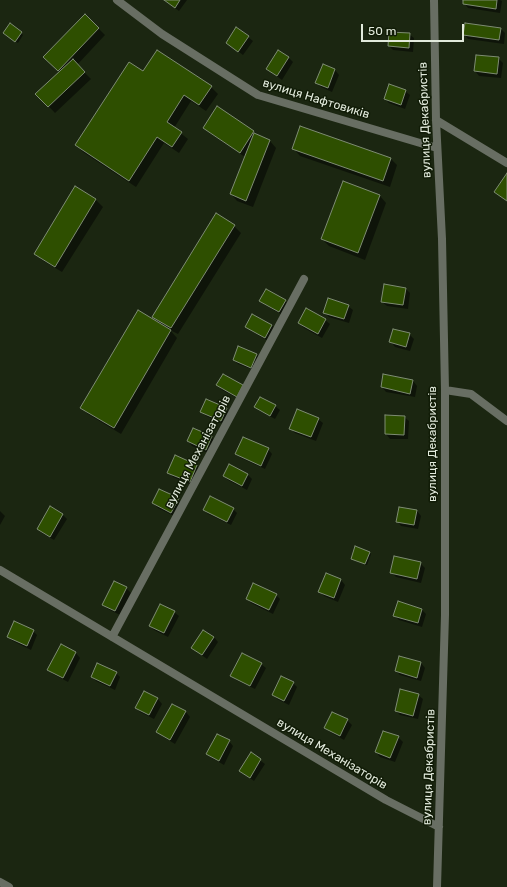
<!DOCTYPE html>
<html>
<head>
<meta charset="utf-8">
<style>
  body { margin:0 }
  #map { position:relative; width:507px; height:887px; overflow:hidden; background:#1b2611; font-family:Rubik,sans-serif }
  canvas { display:block }
  .scale { position:absolute; left:361px; top:24px; width:103px; height:18px; box-sizing:border-box; border:2px solid #e2eadc; border-top:0; padding-left:5px; font-size:12px; line-height:14px; white-space:nowrap; color:#e2eadc; -webkit-text-stroke:3px #111c07; paint-order:stroke }
</style>
</head>
<body>
<div id="map">
<canvas width="507" height="887"></canvas>
<div class="scale">50 m</div>
</div>
<script>
const context = document.querySelector('canvas').getContext('2d');
context.lineJoin = 'round';
function fill(path, color) { context.fillStyle = color; context.fill(path, 'evenodd'); }
const poly = rows => new Path2D(rows.map(r => 'M' + r).join(''));
function trace(path, color, width, dash) { context.strokeStyle = color; context.lineWidth = width; context.lineCap = dash ? 'butt' : 'round'; context.setLineDash(dash || []); context.stroke(path); }
function write(font, color, halo, rows, align = 'center') {
  context.font = font + ' Rubik,sans-serif'; context.lineWidth = 3; context.setLineDash([]); context.textBaseline = 'middle'; context.strokeStyle = halo; context.fillStyle = color; for (const [text, x, y, turn = 0] of rows) {
    context.save(); context.translate(x, y); context.rotate((+turn || 0) * Math.PI / 180); context.textAlign = isNaN(turn) ? turn : align; if (halo) context.strokeText(text, 0, 0); context.fillText(text, 0, 0); context.restore();
  }
}
fill(poly([
  [164,0,187,0,179,11],
  [464,0,500,0,502,1,500,13,468,8,464,3],
  [85,15,105,35,77,65,91,79,55,113,37,94,60,72,44,57],
  [501,29,505,33,504,44,468,39,464,34],
  [21,33,23,35,18,43,6,35],
  [409,34,414,38,413,52,393,50,389,46],
  [248,37,253,41,243,55,227,43],
  [289,58,293,62,282,80,267,69],
  [498,58,503,63,501,78,479,76,475,71],
  [323,66,335,70,339,75,332,92,321,87,316,83],
  [144,72,211,87,218,94,206,111,191,101,174,128,188,139,179,153,164,143,136,187,83,152,76,145],
  [405,91,410,95,405,109,389,103,385,99],
  [204,128,254,131,259,137,270,141,276,148,253,207,237,201,231,194,245,157,211,134],
  [294,149,391,159,397,165,390,187,300,156],
  [76,187,96,200,103,207,62,272,42,260,36,254],
  [380,196,386,203,365,260,329,246,322,239],
  [216,215,234,226,241,233,178,334,170,330,177,338,121,434,88,414,82,408,161,325,153,317],
  [406,289,410,293,408,309,387,306,382,302],
  [266,290,285,301,290,305,284,316,265,305,260,300],
  [348,306,353,310,349,323,329,317,324,312],
  [253,315,272,325,276,330,270,342,251,331,247,327],
  [325,320,330,324,322,338,304,328,299,323],
  [409,334,414,339,410,351,395,347,391,342],
  [257,355,261,359,256,371,238,364,234,360],
  [223,375,241,400,222,390,218,385],
  [384,375,413,381,417,386,415,397,386,392,382,387],
  [275,406,280,410,275,419,260,411,255,407],
  [226,409,231,414,226,425,206,416,201,411],
  [386,416,404,417,409,421,408,439,390,439,386,434],
  [318,419,323,423,316,441,295,433,290,428],
  [211,437,216,441,210,454,192,446,188,441],
  [268,449,272,454,265,469,241,458,236,454],
  [197,466,201,470,194,486,173,477,168,472],
  [229,466,248,475,252,479,247,490,228,480,224,476],
  [178,499,183,504,176,517,158,508,153,503],
  [51,507,63,515,67,519,54,540,42,533,38,529],
  [233,509,237,513,231,525,208,514,204,510],
  [0,511,5,516,0,525],
  [417,511,421,516,418,529,401,526,397,521],
  [369,552,371,554,367,565,352,559],
  [420,563,425,568,421,583,396,577,392,573],
  [326,575,341,580,345,585,338,602,324,596,320,592],
  [126,588,131,593,120,615,108,609,103,605],
  [276,595,280,599,273,614,251,603,247,599],
  [398,602,422,610,426,614,422,627,399,620,394,615],
  [174,612,179,616,168,637,154,630,150,626],
  [33,631,37,635,31,650,13,641,8,637],
  [214,637,218,642,207,659,192,648],
  [61,645,76,653,80,658,68,682,53,674,48,669],
  [400,657,421,663,425,668,421,681,400,675,396,671],
  [261,664,266,668,255,689,236,680,232,675],
  [116,673,120,677,115,690,96,681,92,677],
  [293,683,297,687,289,705,277,699,273,694],
  [144,692,158,699,162,704,154,719,140,712,136,708],
  [418,695,423,699,418,719,400,715,396,711],
  [172,705,186,712,190,717,175,744,162,736,157,732],
  [347,720,352,725,344,740,330,732,325,728],
  [398,737,403,742,395,762,380,757,376,752],
  [229,741,233,746,224,765,212,758,207,754],
  [251,754,265,764,254,781,240,771]
]), '#0007');
const building = poly([
  [164,0,180,0,175,8,164,0],
  [463,0,497,0,496,9,463,4,463,0],
  [85,14,99,28,58,71,43,57,85,14],
  [10,23,22,32,15,42,3,33,10,23],
  [465,23,501,28,499,40,463,35,465,23],
  [236,27,249,36,238,52,226,43,236,27],
  [389,32,410,33,409,48,388,46,389,32],
  [157,50,212,86,199,105,184,95,167,122,182,132,172,147,157,137,129,181,75,145,129,62,143,71,157,50],
  [278,50,289,57,277,76,266,69,278,50],
  [476,55,499,57,497,74,474,71,476,55],
  [73,59,85,72,48,107,35,94,73,59],
  [323,64,335,69,328,88,315,83,323,64],
  [389,84,406,90,401,105,384,99,389,84],
  [217,106,254,131,240,153,203,128,217,106],
  [300,126,391,158,383,181,292,149,300,126],
  [254,133,270,140,246,201,230,194,254,133],
  [507,173,507,201,494,192,507,173],
  [343,181,380,195,358,253,321,239,343,181],
  [75,186,96,199,55,267,34,254,75,186],
  [216,213,235,225,171,328,152,317,216,213],
  [384,284,406,288,403,305,381,302,384,284],
  [266,289,286,300,279,312,259,301,266,289],
  [328,298,349,305,344,319,323,313,328,298],
  [306,308,326,319,318,334,298,323,306,308],
  [138,310,171,330,114,428,80,408,138,310],
  [252,314,272,325,265,338,245,327,252,314],
  [393,329,410,333,406,347,389,342,393,329],
  [238,346,257,354,251,368,233,360,238,346],
  [223,374,243,385,237,397,216,385,223,374],
  [383,374,413,380,410,394,381,387,383,374],
  [260,397,276,405,270,416,254,407,260,397],
  [206,399,227,408,221,421,200,412,206,399],
  [297,409,319,418,311,437,289,429,297,409],
  [385,415,405,416,404,435,385,434,385,415],
  [193,428,212,436,206,450,187,441,193,428],
  [243,437,269,448,261,466,235,454,243,437],
  [175,455,197,465,190,482,167,473,175,455],
  [229,464,248,474,242,486,223,476,229,464],
  [159,489,179,498,171,513,152,503,159,489],
  [210,496,234,508,227,522,203,510,210,496],
  [50,506,63,514,50,537,37,529,50,506],
  [399,507,417,510,414,525,396,522,399,507],
  [355,546,370,552,365,564,351,559,355,546],
  [394,556,421,562,417,579,390,573,394,556],
  [326,573,341,579,334,598,318,592,326,573],
  [114,581,127,587,115,611,102,605,114,581],
  [253,583,277,594,269,610,246,599,253,583],
  [398,601,422,609,418,623,393,616,398,601],
  [160,604,175,611,164,633,149,626,160,604],
  [14,621,34,630,27,646,7,637,14,621],
  [203,630,214,637,202,655,191,648,203,630],
  [61,644,76,652,63,678,47,670,61,644],
  [242,653,262,663,250,686,230,676,242,653],
  [399,656,421,662,417,678,395,671,399,656],
  [97,663,117,672,110,686,91,677,97,663],
  [281,676,294,682,284,701,272,695,281,676],
  [400,689,419,694,413,716,395,711,400,689],
  [144,691,158,698,149,715,135,708,144,691],
  [172,704,186,711,170,740,156,732,172,704],
  [332,712,348,719,340,736,324,728,332,712],
  [383,731,399,736,390,758,375,752,383,731],
  [217,734,230,740,219,761,206,754,217,734],
  [251,752,261,759,250,778,239,771,251,752]
]);
fill(building, '#2e4f00');
trace(building, '#7e8c73', 1);
trace(poly([
  [117,0,162,34,258,95,437,148],
  [434,0,436,120,442,239,445,390,445,615,437,887],
  [436,120,507,163],
  [445,390,471,394,507,421],
  [0,570,386,800,439,827],
  [112,637,304,279],
  [0,882,9,887]
]), '#686e63', 8);
write('12px', '#e2eadc', '#111c07', [
  ["вулиця Нафтовиків",316,99,17],
  ["вулиця Декабристів",425,120,-92],
  ["вулиця Декабристів",433,444,-90],
  ["вулиця Механізаторів",198,452,-62],
  ["вулиця Механізаторів",332,754,31],
  ["вулиця Декабристів",429,767,-88]
]);
</script>
</body>
</html>
